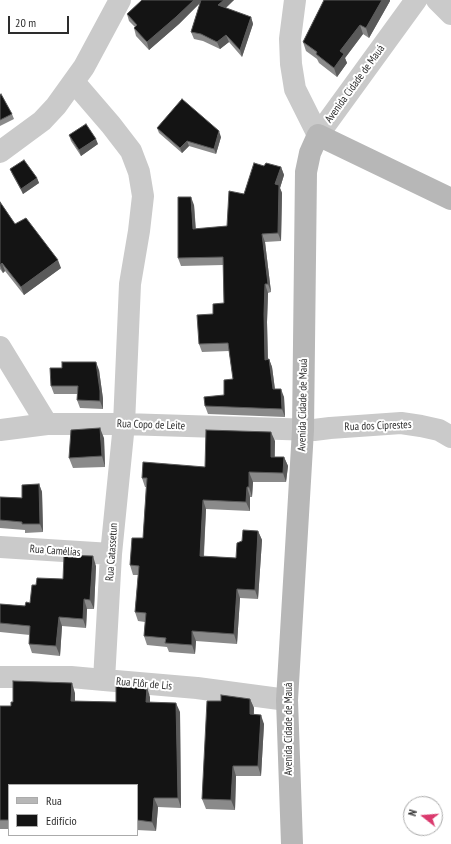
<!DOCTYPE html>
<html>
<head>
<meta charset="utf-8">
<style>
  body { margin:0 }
  #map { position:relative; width:451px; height:844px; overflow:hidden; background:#fff; font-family:"PT Sans Narrow",sans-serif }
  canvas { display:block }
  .legend { position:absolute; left:8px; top:784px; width:130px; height:52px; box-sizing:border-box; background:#fff; border:1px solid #ababab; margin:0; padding:5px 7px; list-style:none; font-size:12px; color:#2d2d2d }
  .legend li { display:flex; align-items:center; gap:8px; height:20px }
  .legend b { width:20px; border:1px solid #ababab }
  .north { position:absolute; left:403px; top:796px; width:40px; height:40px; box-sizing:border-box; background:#fff; border:1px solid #ababab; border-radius:50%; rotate:287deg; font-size:11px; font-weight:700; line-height:16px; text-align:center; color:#2d2d2d }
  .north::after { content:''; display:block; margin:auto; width:14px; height:18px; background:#da396d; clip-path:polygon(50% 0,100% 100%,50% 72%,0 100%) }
  .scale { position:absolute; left:8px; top:16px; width:61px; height:18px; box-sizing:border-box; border:2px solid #2d2d2d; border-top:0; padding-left:5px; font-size:12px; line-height:14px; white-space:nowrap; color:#2d2d2d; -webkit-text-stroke:3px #fff; paint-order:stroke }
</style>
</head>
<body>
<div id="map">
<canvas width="451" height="844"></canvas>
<ul class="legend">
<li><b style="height:5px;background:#b7b7b7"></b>Rua</li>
<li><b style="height:11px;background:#141414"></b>Edifício</li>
</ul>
<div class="north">N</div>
<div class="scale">20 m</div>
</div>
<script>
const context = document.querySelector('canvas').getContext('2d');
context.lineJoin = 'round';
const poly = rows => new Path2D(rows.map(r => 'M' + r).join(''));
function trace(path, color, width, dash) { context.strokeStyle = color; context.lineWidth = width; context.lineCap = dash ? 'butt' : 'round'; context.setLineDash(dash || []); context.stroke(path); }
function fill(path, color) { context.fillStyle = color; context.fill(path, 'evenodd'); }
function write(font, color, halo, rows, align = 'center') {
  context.font = font + ' "PT Sans Narrow",sans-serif'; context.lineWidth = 4; context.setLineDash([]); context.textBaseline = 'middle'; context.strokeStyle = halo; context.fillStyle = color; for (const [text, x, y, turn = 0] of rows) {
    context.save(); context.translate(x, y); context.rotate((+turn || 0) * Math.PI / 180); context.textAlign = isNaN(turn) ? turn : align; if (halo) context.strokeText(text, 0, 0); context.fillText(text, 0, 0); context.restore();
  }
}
trace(poly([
  [295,0,290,39,291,64,295,89,318,135,416,0],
  [437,0,451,14],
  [74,82,111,125,131,151,139,172,143,196,139,231,130,284,124,424,111,554,104,680],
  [0,152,42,121,56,106,84,67,120,0],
  [0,347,47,424],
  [0,430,47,424,124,424,314,430,330,428,401,423,421,426,439,430,451,437],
  [0,547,111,554],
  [0,677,71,677,104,680,197,688,287,700]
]), '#cacaca', 22);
trace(poly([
  [292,844,287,700,303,430,306,172,310,153,318,135,451,199]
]), '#b7b7b7', 22);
fill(poly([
  [142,0,234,0,226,8,251,17,253,24,242,57,229,42,220,49,203,41,194,39,191,32,200,3,179,24,149,50,136,36,134,28,135,27,129,21,127,14],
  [324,0,390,0,390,1,369,38,363,34,345,58,347,63,337,77,319,63,317,59,306,51,303,42],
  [0,95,12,114,14,119,0,126],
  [157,128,221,137,216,154,189,146,182,153,159,133],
  [69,135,98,144,81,156,71,141],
  [264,166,281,167,284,175,280,188,282,193,281,241,265,242,271,292,268,293,267,322,268,359,269,359,272,367,275,389,284,397,285,417,208,414,205,406,224,395,233,379,229,351,202,352,199,344,213,314,224,303,223,265,181,266,178,258,194,205,196,229,227,226,244,194],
  [10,169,37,178,39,183,23,194,12,174],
  [0,202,15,224,61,268,24,295,5,271,3,273,0,269],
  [99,370,103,399,103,409,80,408,77,400,77,394,54,394,51,386],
  [104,438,105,467,73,468,69,458],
  [275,441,275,457,284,457,288,466,286,482,253,482,252,497,250,497,250,511,206,509,204,556,236,558,242,541,258,531,262,540,258,599,240,598,237,644,196,641,195,654,169,652,167,647,147,645,144,636,145,622,138,621,135,612,138,575,133,575,130,565,143,538,146,487,145,487,142,478,205,467],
  [39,484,42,492,43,532,25,533,25,530,0,528,0,497,22,498],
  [96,566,94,609,87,609,86,628,62,626,60,656,32,653,29,644,30,635,0,632,0,604,25,606,30,603,36,585,63,579],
  [75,693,75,701,116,702,150,697,150,702,180,712,181,808,158,807,156,831,137,830,137,785,9,785,9,829,0,829,0,706,11,706],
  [250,699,254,708,254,714,264,724,261,776,236,776,235,810,206,809,202,799,221,701]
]), '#8a8a8a');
fill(poly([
  [194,0,203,0,179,24,149,50,147,42],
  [224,0,234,0,221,12,218,5],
  [382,0,390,0,390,1,369,38,366,28],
  [251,17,253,24,242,57,240,50],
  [360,25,363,34,345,58,347,63,337,77,334,68,340,51],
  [226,35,229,42,220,49,217,42],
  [219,131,221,137,216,154,214,149],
  [96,139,98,144,81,156,79,150],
  [187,141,189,146,182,153,180,148],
  [281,167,284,175,280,188,282,193,281,241,278,233,275,184],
  [37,178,39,183,23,194,21,189],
  [191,197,194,205,196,237,193,229],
  [262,234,265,242,271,292,268,284],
  [58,260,61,268,24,295,21,287],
  [2,263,5,271,3,273,0,265],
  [265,284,268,293,267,322,268,368,265,360,264,314],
  [269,359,272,367,276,398,273,389],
  [96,362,99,370,103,399,103,409,100,401],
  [281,389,284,397,285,417,282,409],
  [100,428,104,438,105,467,102,456],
  [271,432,275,441,274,466,271,457],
  [284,457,288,466,286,482,283,473],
  [249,472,253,482,252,497,249,487],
  [39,484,42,492,43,532,40,524],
  [247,487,250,497,250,511,246,502],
  [203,500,206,509,203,566,200,556],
  [258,531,262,540,258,599,255,590],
  [93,556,96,566,94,609,90,600],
  [237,589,240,598,237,644,234,634],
  [84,599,87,609,86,628,83,619],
  [59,617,62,626,60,656,56,646],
  [192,631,196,641,195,654,192,645],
  [72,683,75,693,75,710,71,701],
  [147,687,150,697,150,711,146,702],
  [250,699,254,708,253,724,250,714],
  [176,703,180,712,181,808,178,798],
  [261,715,264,724,261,776,258,766],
  [233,766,236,776,235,810,231,800],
  [154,798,158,807,156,831,152,822]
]), '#5a5a5a');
const building = poly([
  [142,0,194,0,176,17,147,42,134,28,137,25,127,14,142,0],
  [201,0,224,0,218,5,251,17,240,50,226,35,217,42,201,34,191,32,201,0],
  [324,0,382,0,366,28,360,25,340,51,344,54,334,68,316,54,317,52,303,42,324,0],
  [1,94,12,114,0,120,0,95,1,94],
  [182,99,219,131,214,149,187,141,180,148,157,128,182,99],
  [86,124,96,139,79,150,69,135,86,124],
  [24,160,37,178,21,189,10,169,24,160],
  [254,163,264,166,266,163,281,167,275,184,279,185,278,233,262,234,268,284,265,284,264,314,265,360,269,359,273,389,281,389,282,409,205,406,204,397,224,395,224,380,233,379,228,343,199,344,197,315,213,314,213,304,224,303,223,257,178,258,178,197,191,197,193,229,227,226,229,191,244,194,254,163],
  [0,202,15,224,26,218,58,260,21,287,2,263,0,265,0,202],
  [62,362,96,362,100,391,100,401,77,400,78,386,51,386,50,368,62,368,62,362],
  [100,428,102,456,69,458,71,430,100,428],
  [206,430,271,432,271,457,284,457,283,473,249,472,249,487,247,487,246,502,203,500,200,556,236,558,237,543,242,541,243,530,258,531,255,590,237,589,234,634,192,631,192,645,165,643,166,638,144,636,146,613,135,612,139,566,130,565,132,538,143,538,147,478,142,478,143,462,205,467,206,430],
  [39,484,40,524,22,524,22,522,0,520,0,497,22,498,22,485,39,484],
  [64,555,93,556,90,600,84,599,83,619,59,617,56,646,29,644,30,626,0,623,0,604,25,606,26,602,30,603,32,585,36,585,37,578,63,579,64,555],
  [13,681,72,683,71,701,116,702,116,685,147,687,146,702,176,703,178,798,154,798,152,822,137,820,137,785,9,785,9,820,0,820,0,706,11,706,11,702,13,702,13,681],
  [221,695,250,699,250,714,261,715,258,766,233,766,231,800,202,799,207,701,221,701,221,695]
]);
fill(building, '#141414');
trace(building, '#5a5a5a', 1);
write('11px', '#2d2d2d', '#fff', [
  ["Avenida Cidade de Mauá",355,84,-54],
  ["Avenida Cidade de Mauá",303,405,-89],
  ["Rua Copo de Leite",151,425,2],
  ["Rua dos Ciprestes",378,426,-2],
  ["Rua Camélias",55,551,4],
  ["Rua Catassetun",112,552,-86],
  ["Rua Flôr de Lis",144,684,5],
  ["Avenida Cidade de Mauá",289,729,-90]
]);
</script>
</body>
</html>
